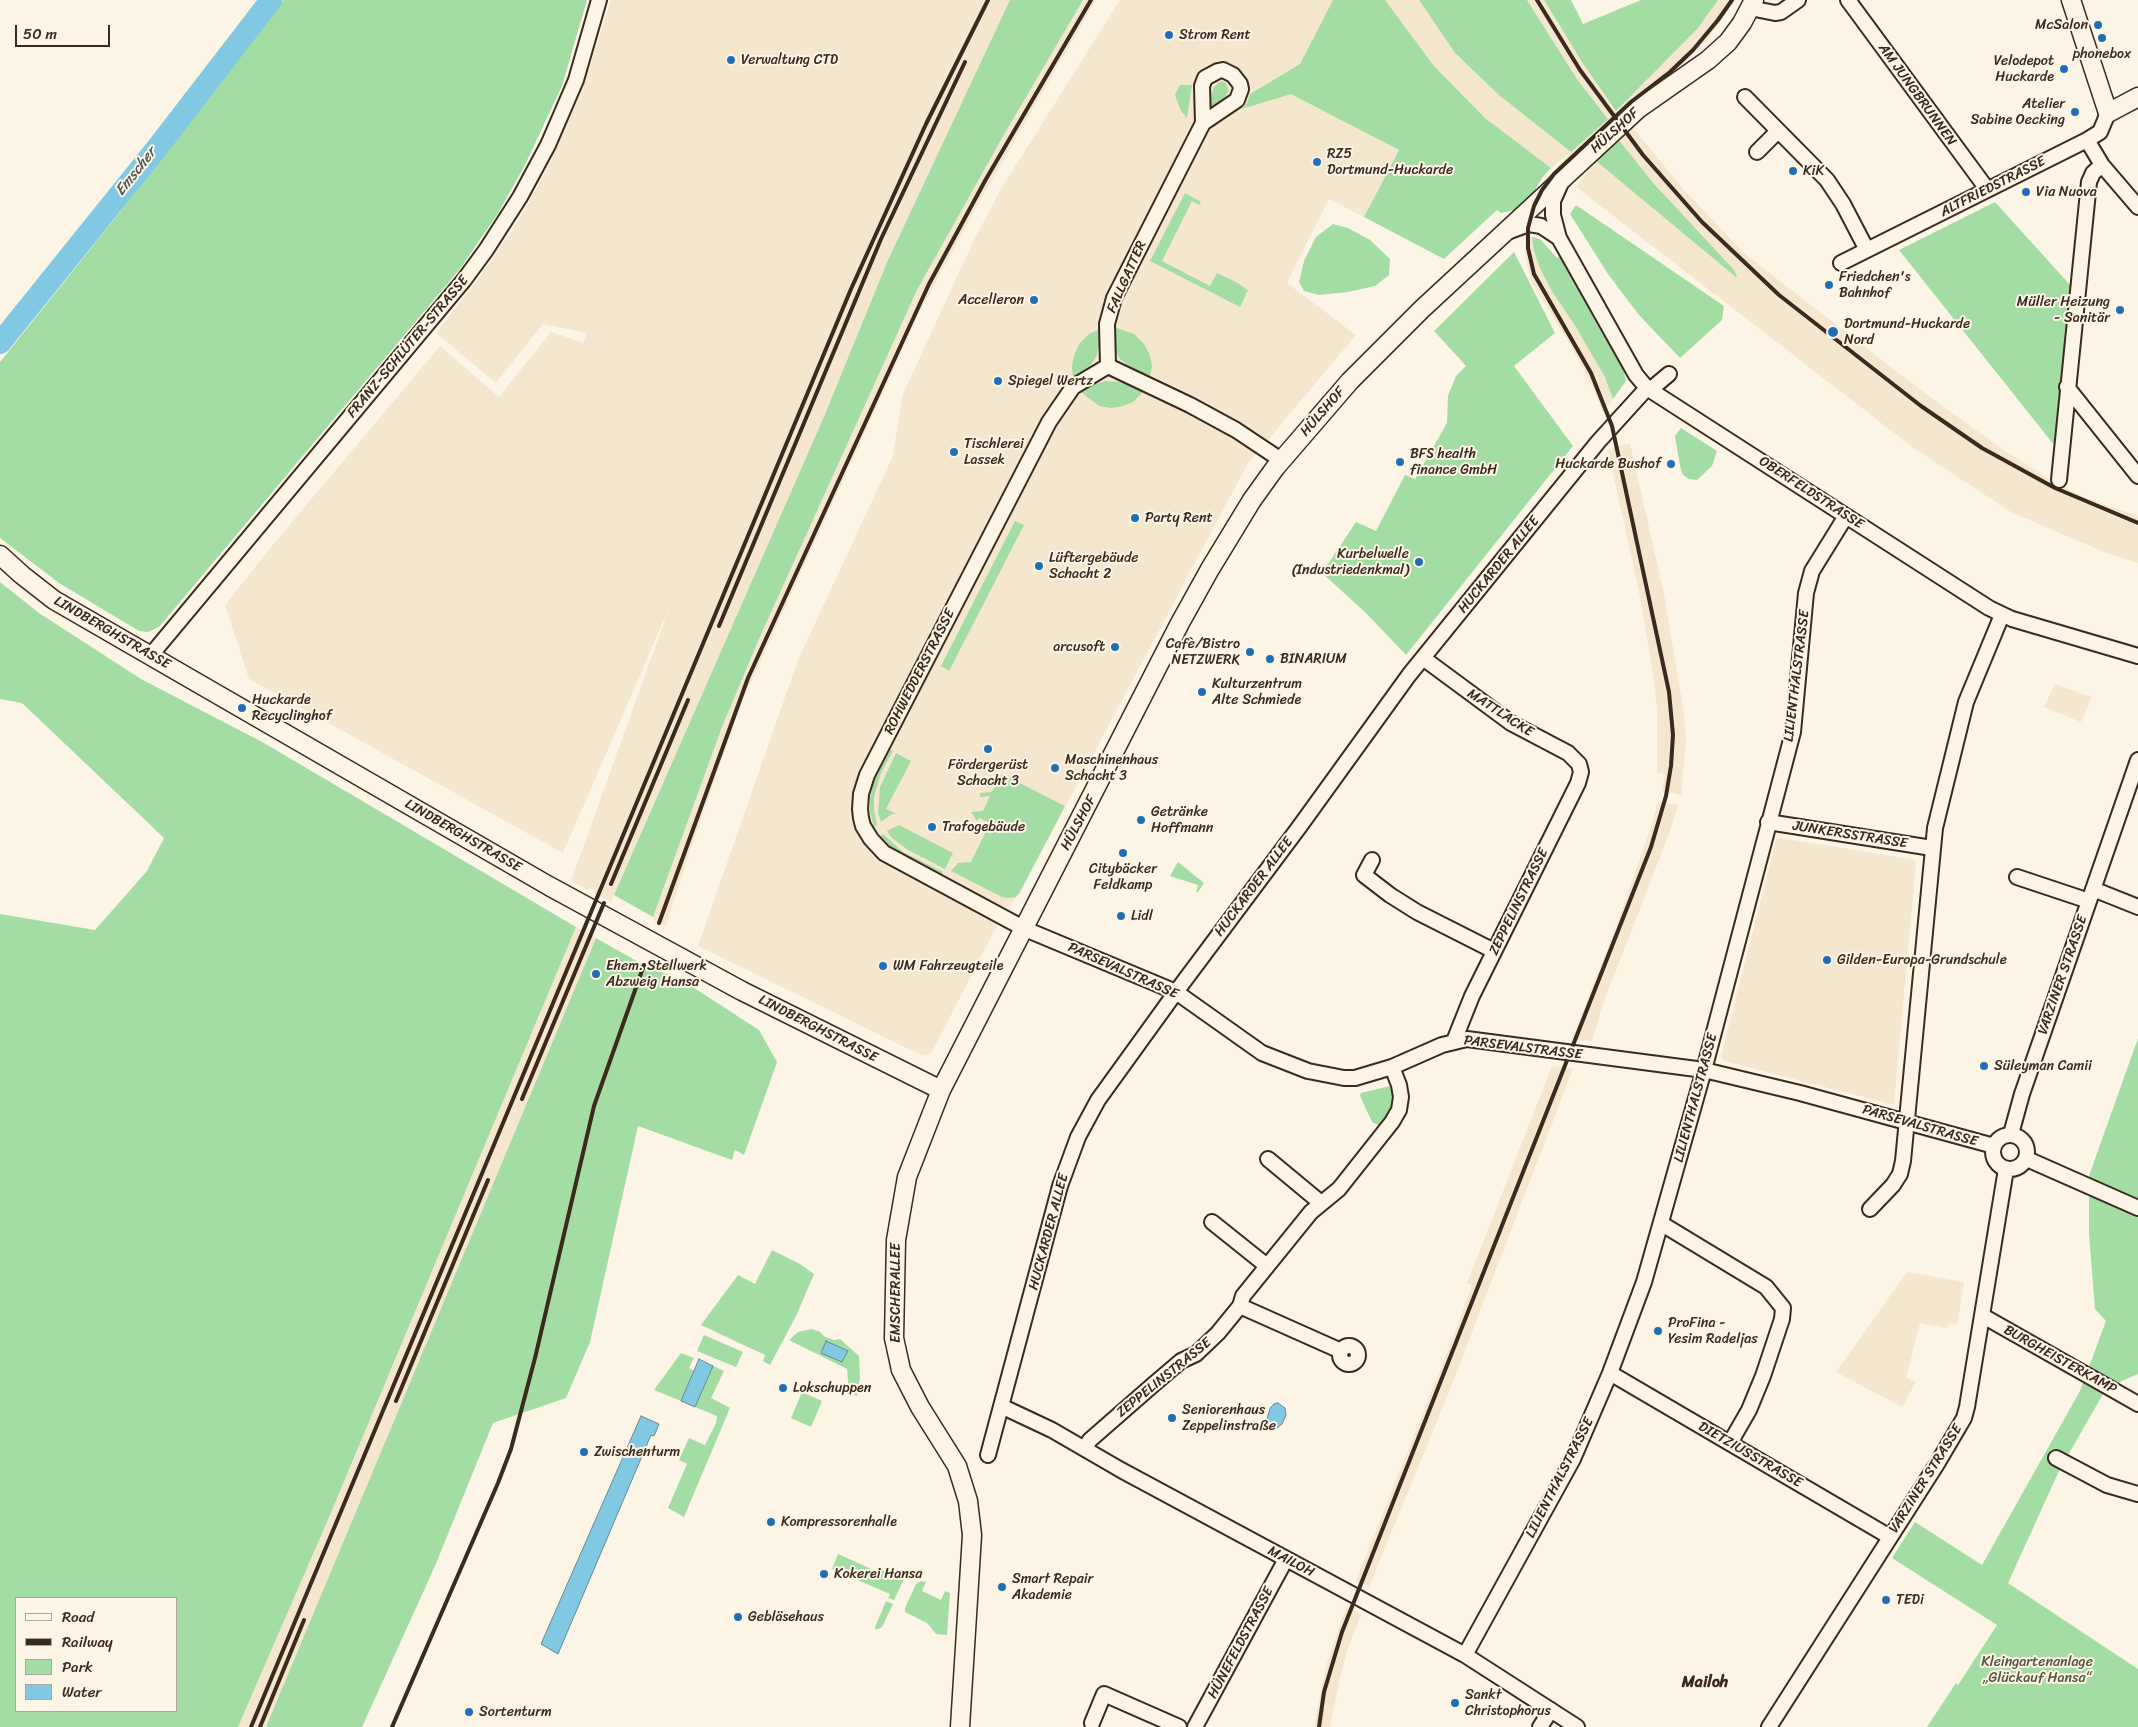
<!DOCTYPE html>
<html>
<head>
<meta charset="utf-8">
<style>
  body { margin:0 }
  #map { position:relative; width:2138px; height:1727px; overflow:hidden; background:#fcf5e5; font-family:Sriracha,sans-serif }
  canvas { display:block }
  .legend { position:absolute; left:15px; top:1597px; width:162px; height:115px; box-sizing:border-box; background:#fcf5e5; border:1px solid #afa495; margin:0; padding:6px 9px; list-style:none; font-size:15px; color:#3b2a1e }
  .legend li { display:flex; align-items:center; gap:10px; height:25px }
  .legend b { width:25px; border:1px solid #afa495 }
  .scale { position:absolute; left:15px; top:25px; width:95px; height:22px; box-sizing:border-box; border:2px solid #3b2a1e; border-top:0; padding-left:6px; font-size:15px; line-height:18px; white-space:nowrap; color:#3b2a1e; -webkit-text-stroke:4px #fcf5e5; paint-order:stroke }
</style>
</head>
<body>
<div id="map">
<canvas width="2138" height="1727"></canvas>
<ul class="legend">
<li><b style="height:6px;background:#fcf5e5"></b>Road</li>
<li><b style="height:6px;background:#3b2a1e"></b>Railway</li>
<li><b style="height:14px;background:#a3dda3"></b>Park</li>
<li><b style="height:14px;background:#81c8e2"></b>Water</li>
</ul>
<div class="scale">50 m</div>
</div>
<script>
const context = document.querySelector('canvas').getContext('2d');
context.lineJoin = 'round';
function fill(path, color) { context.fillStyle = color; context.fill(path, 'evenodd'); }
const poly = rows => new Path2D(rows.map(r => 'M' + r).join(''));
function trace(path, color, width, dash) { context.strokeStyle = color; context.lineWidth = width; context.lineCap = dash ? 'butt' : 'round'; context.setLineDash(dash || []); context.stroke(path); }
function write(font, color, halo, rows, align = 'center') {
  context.font = font + ' Sriracha,sans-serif'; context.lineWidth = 4; context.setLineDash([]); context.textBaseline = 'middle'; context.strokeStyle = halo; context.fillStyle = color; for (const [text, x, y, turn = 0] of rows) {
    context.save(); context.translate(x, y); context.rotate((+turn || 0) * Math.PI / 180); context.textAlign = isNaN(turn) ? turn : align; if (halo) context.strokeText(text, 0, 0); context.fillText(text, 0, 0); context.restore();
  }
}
fill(poly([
  [611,0,1010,0,888,260,823,419,611,902,594,893,595,890,590,888,588,890,571,881,670,606,563,853,249,679,225,605,271,547,440,346,499,397,551,332,583,343,587,333,543,324,496,383,436,333,481,275,516,225,547,170,583,88],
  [1083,0,1096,0,981,199,919,313,900,355,741,704,692,845,666,926,655,922,653,917,722,727,759,639,917,290,1002,138],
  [1120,0,1333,0,1300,64,1250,94,1247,103,1243,109,1291,93,1399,150,1364,217,1329,199,1287,283,1356,335,1247,465,1019,894,1005,910,931,1054,923,1056,698,946,798,660,893,456,903,394,974,240,1002,187],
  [1385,0,1419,0,1455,53,1500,96,1571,152,1551,168,1485,118,1434,66],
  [1527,0,1544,0,1582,62,1616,111,1698,28,1718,0,1736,0,1709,37,1685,63,1536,195,1549,176,1577,146,1608,118,1577,79],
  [1633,128,1684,190,1745,254,1926,394,2008,453,2064,488,2089,499,2138,516,2138,563,2104,552,2011,512,1970,485,1911,446,1576,187,1596,161,1736,277,1655,185,1618,139,1629,130],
  [1525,237,1532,237,1532,240,1553,293,1574,324,1605,377,1613,399,1603,412,1593,388,1571,346,1532,283,1525,256],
  [1630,443,1664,594,1684,713,1686,739,1681,795,1662,791,1665,774,1657,773,1657,708,1652,666,1639,592,1608,450],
  [2055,684,2092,697,2081,722,2044,707],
  [1658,802,1678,805,1669,834,1603,1004,1592,1041,1572,1040,1615,930,1652,824],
  [1780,838,1911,859,1916,862,1894,1104,1890,1104,1724,1061,1721,1056,1776,841],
  [576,927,596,938,312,1619,266,1727,238,1727,330,1515],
  [1552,1066,1573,1069,1449,1392,1369,1587,1356,1580,1452,1340,1472,1285,1467,1283],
  [1907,1272,1964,1282,1957,1325,1948,1324,1947,1328,1920,1323,1906,1378,1916,1382,1902,1407,1836,1372],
  [1346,1607,1361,1614,1347,1651,1340,1677,1330,1727,1314,1727,1326,1666]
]), '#f5e6ce');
fill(poly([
  [283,0,587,0,562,86,524,167,497,215,459,270,159,627,148,632,139,631,59,583,0,538,0,362,120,212],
  [1010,0,1083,0,1002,138,917,290,759,639,722,727,653,917,614,895,823,419,888,260],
  [1333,0,1385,0,1434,66,1485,118,1551,168,1542,178,1531,197,1516,210,1501,213,1497,210,1444,259,1364,217,1399,150,1291,94,1242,109,1247,103,1250,94,1300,64],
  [1419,0,1527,0,1577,79,1608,119,1571,152,1500,96,1455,53],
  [1544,0,1571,0,1583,24,1641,0,1718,0,1698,28,1616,111,1582,62],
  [1221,81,1226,83,1229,91,1219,106,1212,107,1209,102,1214,87],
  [1180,85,1192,85,1187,118,1181,111,1175,95],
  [1618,139,1655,185,1735,271,1737,278,1596,161],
  [1185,193,1201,202,1199,205,1192,201,1162,261,1210,286,1217,273,1236,282,1248,290,1240,307,1150,261],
  [1995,202,2071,286,2054,445,1899,250],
  [1576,205,1724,306,1722,320,1680,358,1639,315,1608,274,1570,214],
  [1333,224,1348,228,1370,240,1390,259,1389,275,1375,286,1348,292,1319,295,1304,291,1299,282,1304,261,1316,237],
  [1532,237,1540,239,1557,258,1560,256,1595,321,1623,368,1626,381,1613,399,1605,377,1574,324,1553,293,1540,268,1534,251],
  [1514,252,1555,333,1514,366,1573,446,1406,655,1366,613,1322,573,1356,522,1376,531,1405,475,1415,479,1447,423,1448,396,1456,376,1466,366,1434,331],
  [1114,327,1134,334,1144,344,1150,355,1152,366,1150,377,1129,366,1120,359,1115,350,1112,340],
  [1100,329,1099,347,1096,357,1090,366,1073,377,1072,366,1074,355,1080,343,1089,334],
  [1106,381,1122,382,1146,389,1133,402,1123,406,1111,408,1099,406,1081,392,1091,385],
  [1681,428,1717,451,1712,466,1697,480,1689,479,1683,475,1680,466,1675,436],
  [1015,521,1024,525,949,671,941,666],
  [0,582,39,613,141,679,264,743,576,927,330,1515,238,1727,0,1727,0,914,95,930,147,871,164,838,22,703,0,699],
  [16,1598,176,1598,176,1711,16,1711],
  [889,749,893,751,881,773,874,797,874,810,877,825,874,827,870,811,870,798,877,771],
  [896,753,911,761,886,809,897,814,892,814,881,822,878,813,880,787],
  [1002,774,1065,806,1020,892,1016,897,1009,898,1002,897,951,871,958,863,971,862,990,823,979,818,977,821,971,812,983,811,990,796,980,797,980,793,992,792],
  [899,825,953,853,945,869,908,850,891,837,887,831],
  [883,834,903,852,943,872,941,876,900,855,880,837],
  [1178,862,1204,883,1198,892,1196,892,1198,885,1170,876],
  [596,938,640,963,685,982,759,1030,777,1062,744,1155,735,1150,732,1160,638,1126,590,1342,566,1398,493,1423,435,1566,362,1727,266,1727],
  [2138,1038,2138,1374,2122,1381,2103,1394,2059,1471,2008,1583,2138,1669,2138,1727,1927,1727,1956,1683,1958,1685,1997,1625,1892,1558,1915,1522,1982,1565,2080,1391,2106,1321,2095,1309,2089,1234,2089,1176],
  [1390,1086,1394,1093,1394,1105,1382,1127,1372,1122,1360,1096,1361,1093,1365,1092],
  [772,1250,800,1264,814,1274,797,1314,770,1365,763,1361,765,1355,701,1325,738,1275,755,1284],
  [812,1329,820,1332,825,1337,834,1340,840,1339,859,1356,860,1378,857,1396,849,1392,847,1369,789,1340,798,1332],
  [704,1335,743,1352,736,1367,697,1351],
  [681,1353,694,1358,689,1368,694,1371,681,1401,654,1390],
  [713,1366,724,1371,711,1398,730,1408,684,1517,668,1508,687,1464,679,1460,689,1438,705,1445,716,1423,717,1416,695,1407],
  [802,1392,822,1401,811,1427,791,1418],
  [838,1554,876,1571,878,1568,897,1576,900,1572,903,1573,904,1579,894,1600,888,1598,890,1594,832,1569],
  [921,1581,926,1582,922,1591,941,1600,945,1591,950,1593,947,1635,936,1634,927,1623,905,1612,905,1608,916,1584],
  [886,1601,893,1604,882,1627,876,1630,875,1627]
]), '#a3dda3');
const water = poly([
  [826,1341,848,1351,842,1362,821,1353,826,1341],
  [699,1359,713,1366,695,1407,681,1401,699,1359],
  [1278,1403,1285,1408,1286,1415,1282,1424,1275,1430,1267,1430,1265,1427,1270,1408,1274,1404,1278,1403],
  [641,1416,659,1424,654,1436,651,1435,558,1654,541,1644,641,1416]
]);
fill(water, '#81c8e2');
trace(water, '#658994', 1);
trace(poly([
  [0,343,157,148,271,0]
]), '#81c8e2', 22);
const minor = poly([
  [1848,0,1987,189],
  [1750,8,1775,13,1781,12,1798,0],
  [1745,97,1827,180,1843,204,1867,250],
  [2087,140,2102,165,2138,207],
  [1757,152,1778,131],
  [1561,183,1553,201,1553,215,1559,238,1636,375,1647,388,1989,608,2012,619,2138,656],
  [1510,231,1529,224,1541,226,1559,238],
  [1841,263,2087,140,2100,132,2108,113],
  [1108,366,1073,387,1049,422,867,775,861,794,860,809,861,818,863,826,871,839,884,853,1025,929,1176,992,1262,1053,1308,1071,1344,1078,1355,1078,1392,1067,1442,1045,1467,1039,1704,1070,1800,1093,1994,1146],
  [1108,366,1107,324,1114,298,1203,123,1237,100,1241,89,1240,84,1233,75,1223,70,1218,71,1205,78,1202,86,1203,123],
  [1108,366,1190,405,1236,430,1281,460],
  [2067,387,2138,476],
  [1650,390,1669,374],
  [2059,480,2089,182,2093,173,2102,165],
  [151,655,464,280,486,250,520,197,548,145,576,80,599,0],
  [1423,658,1511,723,1568,753,1579,764,1581,772,1578,783,1472,996,1454,1041],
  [1768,822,1932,848],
  [1372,860,1364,875,1390,895,1417,912,1494,951],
  [2017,877,2089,901],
  [2093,889,2138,907],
  [2011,1134,2022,1094,2138,760],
  '1993 1152a17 17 0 1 1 34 0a17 17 0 1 1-34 0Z',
  [1268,1159,1321,1203],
  [2027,1159,2138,1208],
  [1870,1209,1893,1185,1900,1174,1903,1161,1935,828,1966,702,2002,615],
  [1212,1222,1267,1266],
  [1662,1224,1766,1287,1783,1308,1782,1319,1763,1376,1749,1410,1730,1443],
  [1240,1306,1341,1351],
  [1983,1316,2138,1404],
  '1340 1355a9 9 0 1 1 18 0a9 9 0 1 1-18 0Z',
  [1610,1373,1890,1537],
  [1001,1406,1052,1430,1121,1470,1465,1655,1577,1727],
  [1085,1448,1090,1440,1154,1384,1181,1361,1196,1354,1218,1333,1240,1306,1243,1296,1311,1212,1339,1189,1392,1122,1399,1110,1401,1097,1399,1085,1392,1067],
  [988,1455,1060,1186,1078,1137,1098,1100,1176,992,1300,826,1409,675,1598,442,1647,388],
  [2056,1458,2107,1485,2138,1494],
  [1465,1655,1573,1459,1610,1373,1644,1282,1704,1070,1793,732,1806,593,1812,571,1846,516],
  [1092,1723,1104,1694,1179,1727],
  [1195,1727,1286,1559],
  [1540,1727,1551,1710],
  [1769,1727,1937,1464,1964,1418,1967,1407,2006,1169]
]);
const major = poly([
  [2071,0,2108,113,2138,97],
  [0,555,22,575,54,600,549,886,742,991,941,1090],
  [960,1727,972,1535,968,1501,957,1466,920,1407,901,1370,894,1338,896,1240,907,1177,941,1090,1180,623,1210,569,1252,500,1275,468,1350,381,1422,309,1638,109,1708,60,1728,42,1742,23,1754,0]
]);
trace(minor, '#3b2a1e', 18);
trace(major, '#3b2a1e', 21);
trace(minor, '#fcf5e5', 14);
trace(major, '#fcf5e5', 18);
trace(poly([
  [1537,0,1580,70,1643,155,1702,222,1779,295,1921,406,1982,448,2055,488,2138,523],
  [719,626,881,239,965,62],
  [611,884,688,700],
  [659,923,748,678,929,284,986,179,1091,0],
  [522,1099,604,903],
  [396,1401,488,1180],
  [251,1727,851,289,926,124,988,0],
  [260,1727,304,1620],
  [392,1727,498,1483,511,1449,535,1358,594,1106,644,965],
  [1319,1727,1324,1692,1342,1632,1651,847,1666,796,1671,766,1673,735,1669,692,1612,426,1591,373,1534,274,1528,248,1528,228,1534,206,1542,190,1554,174,1631,102,1670,72,1693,50,1718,20,1732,0]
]), '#3b2a1e', 4);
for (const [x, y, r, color] of [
  [2098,25,5,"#1f6fb2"],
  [1169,35,5,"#1f6fb2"],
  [2102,38,5,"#1f6fb2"],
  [731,60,5,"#1f6fb2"],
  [2064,69,5,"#1f6fb2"],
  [2075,112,5,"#1f6fb2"],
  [1317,162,5,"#1f6fb2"],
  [1793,171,5,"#1f6fb2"],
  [2026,192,5,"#1f6fb2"],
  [1829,285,5,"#1f6fb2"],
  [1034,300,5,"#1f6fb2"],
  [2120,310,5,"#1f6fb2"],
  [1833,332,6,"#1f6fb2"],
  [998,381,5,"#1f6fb2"],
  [954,452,5,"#1f6fb2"],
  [1400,462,5,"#1f6fb2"],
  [1671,464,5,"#1f6fb2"],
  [1135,518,5,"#1f6fb2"],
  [1419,562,5,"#1f6fb2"],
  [1039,566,5,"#1f6fb2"],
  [1115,647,5,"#1f6fb2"],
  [1250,652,5,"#1f6fb2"],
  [1270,659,5,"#1f6fb2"],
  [1202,692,5,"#1f6fb2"],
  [242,708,5,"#1f6fb2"],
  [988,749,5,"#1f6fb2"],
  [1055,768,5,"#1f6fb2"],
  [1141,820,5,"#1f6fb2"],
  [932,827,5,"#1f6fb2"],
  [1123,853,5,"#1f6fb2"],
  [1121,916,5,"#1f6fb2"],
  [1827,960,5,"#1f6fb2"],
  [883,966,5,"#1f6fb2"],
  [596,974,5,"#1f6fb2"],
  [1984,1066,5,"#1f6fb2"],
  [1658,1331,5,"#1f6fb2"],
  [783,1388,5,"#1f6fb2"],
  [1172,1418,5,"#1f6fb2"],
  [584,1452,5,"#1f6fb2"],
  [771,1522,5,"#1f6fb2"],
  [824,1574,5,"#1f6fb2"],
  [1002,1587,5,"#1f6fb2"],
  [1886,1600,5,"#1f6fb2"],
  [738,1617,5,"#1f6fb2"],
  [1455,1703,5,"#1f6fb2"],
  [469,1712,5,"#1f6fb2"]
]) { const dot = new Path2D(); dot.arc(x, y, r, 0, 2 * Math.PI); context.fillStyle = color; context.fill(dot); trace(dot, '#fcf5e5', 2); }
write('14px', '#3b2a1e', '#fcf5e5', [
  ["McSalon",2088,25,"right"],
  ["Strom Rent",1179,35],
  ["phonebox",2102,54,"center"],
  ["Verwaltung CTD",741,60],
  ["Velodepot",2054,61,"right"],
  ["Huckarde",2054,77,"right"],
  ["Atelier",2065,104,"right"],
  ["Sabine Oecking",2065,120,"right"],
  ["RZ5",1327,154],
  ["Dortmund-Huckarde",1327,170],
  ["KiK",1803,171],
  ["Via Nuova",2036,192],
  ["Friedchen's",1839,277],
  ["Bahnhof",1839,293],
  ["Accelleron",1024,300,"right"],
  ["Müller Heizung",2110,302,"right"],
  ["- Sanitär",2110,318,"right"],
  ["Dortmund-Huckarde",1844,324],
  ["Nord",1844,340],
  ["Spiegel Wertz",1008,381],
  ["Tischlerei",964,444],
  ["Lassek",964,460],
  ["BFS health",1410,454],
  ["finance GmbH",1410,470],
  ["Huckarde Bushof",1661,464,"right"],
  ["Party Rent",1145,518],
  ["Kurbelwelle",1409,554,"right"],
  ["(Industriedenkmal)",1409,570,"right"],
  ["Lüftergebäude",1049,558],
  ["Schacht 2",1049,574],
  ["Cafè/Bistro",1240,644,"right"],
  ["NETZWERK",1240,660,"right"],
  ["arcusoft",1105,647,"right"],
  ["BINARIUM",1280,659],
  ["Kulturzentrum",1212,684],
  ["Alte Schmiede",1212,700],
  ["Huckarde",252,700],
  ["Recyclinghof",252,716],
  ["Maschinenhaus",1065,760],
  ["Schacht 3",1065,776],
  ["Fördergerüst",988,765,"center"],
  ["Schacht 3",988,781,"center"],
  ["Getränke",1151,812],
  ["Hoffmann",1151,828],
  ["Trafogebäude",942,827],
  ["Citybäcker",1123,869,"center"],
  ["Feldkamp",1123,885,"center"],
  ["Lidl",1131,916],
  ["Gilden-Europa-Grundschule",1837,960],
  ["Ehem. Stellwerk",606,966],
  ["Abzweig Hansa",606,982],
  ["WM Fahrzeugteile",893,966],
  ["Süleyman Camii",1994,1066],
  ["ProFina -",1668,1323],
  ["Yesim Radeljas",1668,1339],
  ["Lokschuppen",793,1388],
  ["Seniorenhaus",1182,1410],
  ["Zeppelinstraße",1182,1426],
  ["Zwischenturm",594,1452],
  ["Kompressorenhalle",781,1522],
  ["Kokerei Hansa",834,1574],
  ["Smart Repair",1012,1579],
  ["Akademie",1012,1595],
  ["TEDi",1896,1600],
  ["Gebläsehaus",748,1617],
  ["Sankt",1465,1695],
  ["Christophorus",1465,1711],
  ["Sortenturm",479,1712]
], 'left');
write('14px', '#3b2a1e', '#fcf5e5', [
  ["AM JUNGBRUNNEN",1917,95,54],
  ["HÜLSHOF",1615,131,-42],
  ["ALTFRIEDSTRASSE",1993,187,-27],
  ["FALLGATTER",1127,277,-66],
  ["FRANZ-SCHLÜTER-STRASSE",408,347,-50],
  ["HÜLSHOF",1323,412,-49],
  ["OBERFELDSTRASSE",1811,493,33],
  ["HUCKARDER ALLEE",1499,565,-51],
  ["LINDBERGHSTRASSE",112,633,30],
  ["ROHWEDDERSTRASSE",920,672,-63],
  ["LILIENTHALSTRASSE",1797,676,-83],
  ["MATTLACKE",1500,713,33],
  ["HÜLSHOF",1079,823,-62],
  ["JUNKERSSTRASSE",1850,835,9],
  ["LINDBERGHSTRASSE",463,836,30],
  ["HUCKARDER ALLEE",1254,887,-53],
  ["ZEPPELINSTRASSE",1519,902,-64],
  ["PARSEVALSTRASSE",1123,971,24],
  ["VARZINER STRASSE",2063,975,-71],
  ["LINDBERGHSTRASSE",818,1029,27],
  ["PARSEVALSTRASSE",1523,1048,7],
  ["LILIENTHALSTRASSE",1696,1098,-75],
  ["PARSEVALSTRASSE",1920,1126,16],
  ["HUCKARDER ALLEE",1049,1232,-75],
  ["EMSCHERALLEE",896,1293,-90],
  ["BURGHEISTERKAMP",2060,1360,29],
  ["ZEPPELINSTRASSE",1164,1378,-39],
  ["DIETZIUSSTRASSE",1750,1455,30],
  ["LILIENTHALSTRASSE",1560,1478,-63],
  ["VARZINER STRASSE",1926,1479,-58],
  ["MAILOH",1291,1562,28],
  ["HÜNEFELDSTRASSE",1241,1643,-62]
]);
write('14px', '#55573f', '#fcf5e5', [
  ["Kleingartenanlage",2037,1662],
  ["„Glückauf Hansa“",2037,1678]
]);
write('italic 15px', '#505959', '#fcf5e5', [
  ["Emscher",136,172,-52]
]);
write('bold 16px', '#3b2a1e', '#fcf5e5', [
  ["Mailoh",1705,1683]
]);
</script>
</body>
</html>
